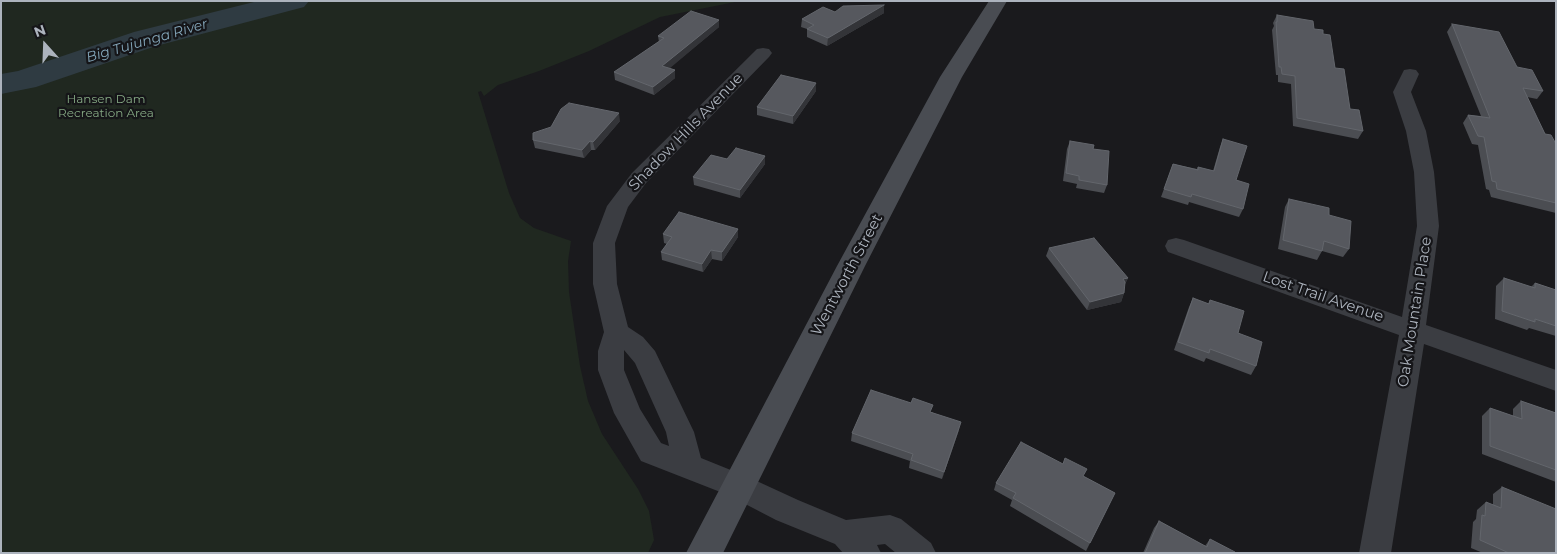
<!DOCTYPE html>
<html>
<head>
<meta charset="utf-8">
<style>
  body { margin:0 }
  #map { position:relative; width:1557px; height:554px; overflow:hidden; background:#1a1a1d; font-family:Montserrat,sans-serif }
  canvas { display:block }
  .frame { position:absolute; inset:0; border:2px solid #acb3bd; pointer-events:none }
  .north { position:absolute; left:20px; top:20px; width:50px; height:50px; -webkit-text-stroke:4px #151518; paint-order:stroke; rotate:340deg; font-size:14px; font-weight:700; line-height:20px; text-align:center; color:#acb3bd }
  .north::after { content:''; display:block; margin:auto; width:18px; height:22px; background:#acb3bd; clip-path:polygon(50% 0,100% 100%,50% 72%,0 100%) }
</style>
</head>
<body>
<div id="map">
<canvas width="1557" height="554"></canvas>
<div class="frame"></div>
<div class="north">N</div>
</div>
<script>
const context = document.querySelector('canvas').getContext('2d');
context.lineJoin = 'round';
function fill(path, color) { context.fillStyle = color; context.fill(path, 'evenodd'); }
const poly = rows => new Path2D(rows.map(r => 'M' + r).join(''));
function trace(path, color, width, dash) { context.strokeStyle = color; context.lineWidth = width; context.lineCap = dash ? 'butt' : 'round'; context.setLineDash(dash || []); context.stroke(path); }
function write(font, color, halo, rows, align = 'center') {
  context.font = font + ' Montserrat,sans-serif'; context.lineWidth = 4.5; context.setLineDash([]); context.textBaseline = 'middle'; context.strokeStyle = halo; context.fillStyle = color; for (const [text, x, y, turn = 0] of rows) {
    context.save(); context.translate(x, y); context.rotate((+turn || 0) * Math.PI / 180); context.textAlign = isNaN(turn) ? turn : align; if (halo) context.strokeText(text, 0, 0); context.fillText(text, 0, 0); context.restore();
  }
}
fill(poly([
  [1,1,740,1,660,17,589,51,539,71,498,85,484,96,481,91,478,92,509,193,520,218,534,228,571,241,568,261,569,292,580,366,588,401,602,434,638,489,649,511,654,540,648,553,1,553]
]), '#202820');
fill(poly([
  [258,1,309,1,304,7,156,46,36,87,1,94,1,74,18,71,134,32,258,1]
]), '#2f3b42');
fill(poly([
  [763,48,769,49,772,53,769,57,646,183,628,207,615,243,617,284,628,327,643,337,655,351,694,432,701,458,748,477,798,500,846,520,890,515,901,519,931,543,936,553,896,553,885,544,877,545,881,553,843,553,835,544,776,520,728,495,641,461,614,413,598,370,598,351,604,332,593,284,593,243,607,206,632,173,757,49,763,48],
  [624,350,635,363,666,432,669,446,661,443,640,409,624,370,624,350],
  [1410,69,1416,70,1419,74,1411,92,1426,131,1434,172,1439,226,1426,325,1556,370,1556,391,1424,344,1391,553,1359,553,1399,335,1168,252,1165,246,1168,240,1176,238,1184,240,1402,317,1417,226,1414,172,1406,131,1393,92,1404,70,1410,69]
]), '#3b3d42');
fill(poly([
  [989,1,1007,1,962,77,865,266,723,553,686,553,837,266,940,77,989,1]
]), '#494c52');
fill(poly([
  [835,12,884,13,827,46,807,37,807,29,801,27,802,19],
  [1277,15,1314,29,1323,34,1350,109,1363,131,1358,139,1293,126,1291,84,1278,82,1278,75,1276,75,1272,30,1274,26,1273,23],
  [1452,24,1517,67,1543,91,1537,99,1527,97,1545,134,1556,144,1556,213,1491,197,1489,190,1486,189,1478,145,1472,144,1463,123,1468,115,1481,116,1447,32],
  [719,27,669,68,675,70,675,78,654,95,615,80,614,72,659,42,658,36],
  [816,91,793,124,757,115,757,107],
  [620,121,595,150,591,150,584,158,535,148,533,140],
  [1223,139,1236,180,1243,209,1239,217,1189,202,1188,205,1161,197,1173,164,1197,169,1198,167,1213,171,1220,147],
  [1070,141,1093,149,1107,185,1104,193,1076,188,1077,184,1063,181,1067,149],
  [765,156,765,164,740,198,694,185,693,177,727,159],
  [1289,199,1349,249,1343,257,1322,251,1317,260,1278,249,1285,207],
  [738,229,738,237,722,261,712,259,703,272,662,260,661,252,667,244,664,243,663,234],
  [1049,248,1128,278,1124,286,1124,293,1121,302,1087,310,1046,256],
  [1504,278,1531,287,1535,283,1556,290,1556,336,1529,328,1527,330,1495,319,1496,286],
  [1193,298,1208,304,1210,300,1238,333,1256,366,1251,375,1206,358,1204,362,1174,350,1189,307],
  [1521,401,1556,413,1556,482,1482,454,1482,416,1490,408,1513,416,1513,409],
  [932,412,959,430,942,479,909,468,910,461,851,441,852,433],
  [1083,476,1115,493,1086,551,1010,506,1012,500,994,490,996,483],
  [1502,487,1556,553,1483,553,1471,548,1473,522,1476,519,1477,510,1486,502,1493,505,1493,494],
  [1159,521,1205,546,1210,539,1234,553,1143,553,1154,528]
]), '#4b4d52');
fill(poly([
  [884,5,884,13,827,46,828,38],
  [719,20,719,27,663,74,662,66],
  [675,70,675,78,654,95,653,87],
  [816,83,816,91,793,124,793,116],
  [619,113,620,121,595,150,593,142],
  [590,141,591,150,584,158,582,150],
  [765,156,765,164,740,198,740,190],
  [738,229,738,237,722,261,722,252],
  [711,250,712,259,703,272,702,264],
  [1128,278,1124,286,1123,279],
  [1124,293,1121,302,1087,310,1090,302],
  [961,422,959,430,942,479,944,472]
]), '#333438');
const building = poly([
  [884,5,828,38,807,29,814,25,802,19,823,7,835,12,843,6,884,5],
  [691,11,719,20,662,66,675,70,653,87,614,72,664,38,658,36,691,11],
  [1277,15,1313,21,1314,29,1323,30,1323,34,1330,35,1335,68,1344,69,1350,109,1359,110,1363,131,1297,118,1295,76,1282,74,1281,67,1279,67,1276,22,1277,22,1277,15],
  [1452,24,1499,32,1517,67,1532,70,1543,91,1523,88,1545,134,1551,135,1556,144,1556,203,1497,189,1496,182,1492,181,1484,137,1478,136,1468,115,1490,118,1452,24],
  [781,75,816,83,793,116,757,107,781,75],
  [569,103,619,113,593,142,590,141,582,150,533,140,533,133,551,127,561,109,569,103],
  [1223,139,1247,146,1236,180,1249,184,1243,209,1192,194,1191,197,1164,189,1173,164,1198,170,1198,167,1214,171,1223,139],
  [1070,141,1094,145,1093,149,1109,151,1107,185,1079,180,1079,176,1066,173,1070,141],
  [736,148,765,156,740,190,693,177,711,155,727,159,736,148],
  [1289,199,1329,208,1329,215,1351,221,1349,249,1324,241,1322,251,1283,240,1289,199],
  [679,212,738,229,722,252,711,250,702,264,661,252,672,237,663,234,679,212],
  [1094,238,1128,278,1123,279,1125,282,1124,293,1090,302,1049,248,1094,238],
  [1504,278,1535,288,1535,283,1556,290,1556,326,1535,319,1535,322,1502,311,1504,278],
  [1193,298,1209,304,1210,300,1244,311,1238,333,1262,342,1256,366,1210,349,1209,353,1178,342,1193,298],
  [871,390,911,403,913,398,933,405,930,412,961,422,944,472,911,460,913,454,852,433,871,390],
  [1521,401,1556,413,1556,470,1490,446,1490,408,1522,419,1521,401],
  [1021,442,1063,464,1065,458,1087,469,1083,476,1115,493,1090,543,1013,498,1016,493,996,483,1021,442],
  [1502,487,1556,509,1556,553,1509,553,1480,540,1482,515,1485,516,1486,502,1501,508,1502,487],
  [1159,521,1207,547,1210,539,1235,552,1234,553,1145,553,1159,521]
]);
fill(building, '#56585e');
trace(building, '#63666c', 1);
write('12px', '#85a883', '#151518', [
  ["Hansen Dam",106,99],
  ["Recreation Area",106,113]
]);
write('italic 14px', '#83a5b8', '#151518', [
  ["Big Tujunga River",147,41,-16]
]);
write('15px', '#acb3bd', '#151518', [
  ["Shadow Hills Avenue",686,132,-46],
  ["Wentworth Street",847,275,-62],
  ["Lost Trail Avenue",1323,297,19],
  ["Oak Mountain Place",1415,312,-81]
]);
</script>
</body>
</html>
